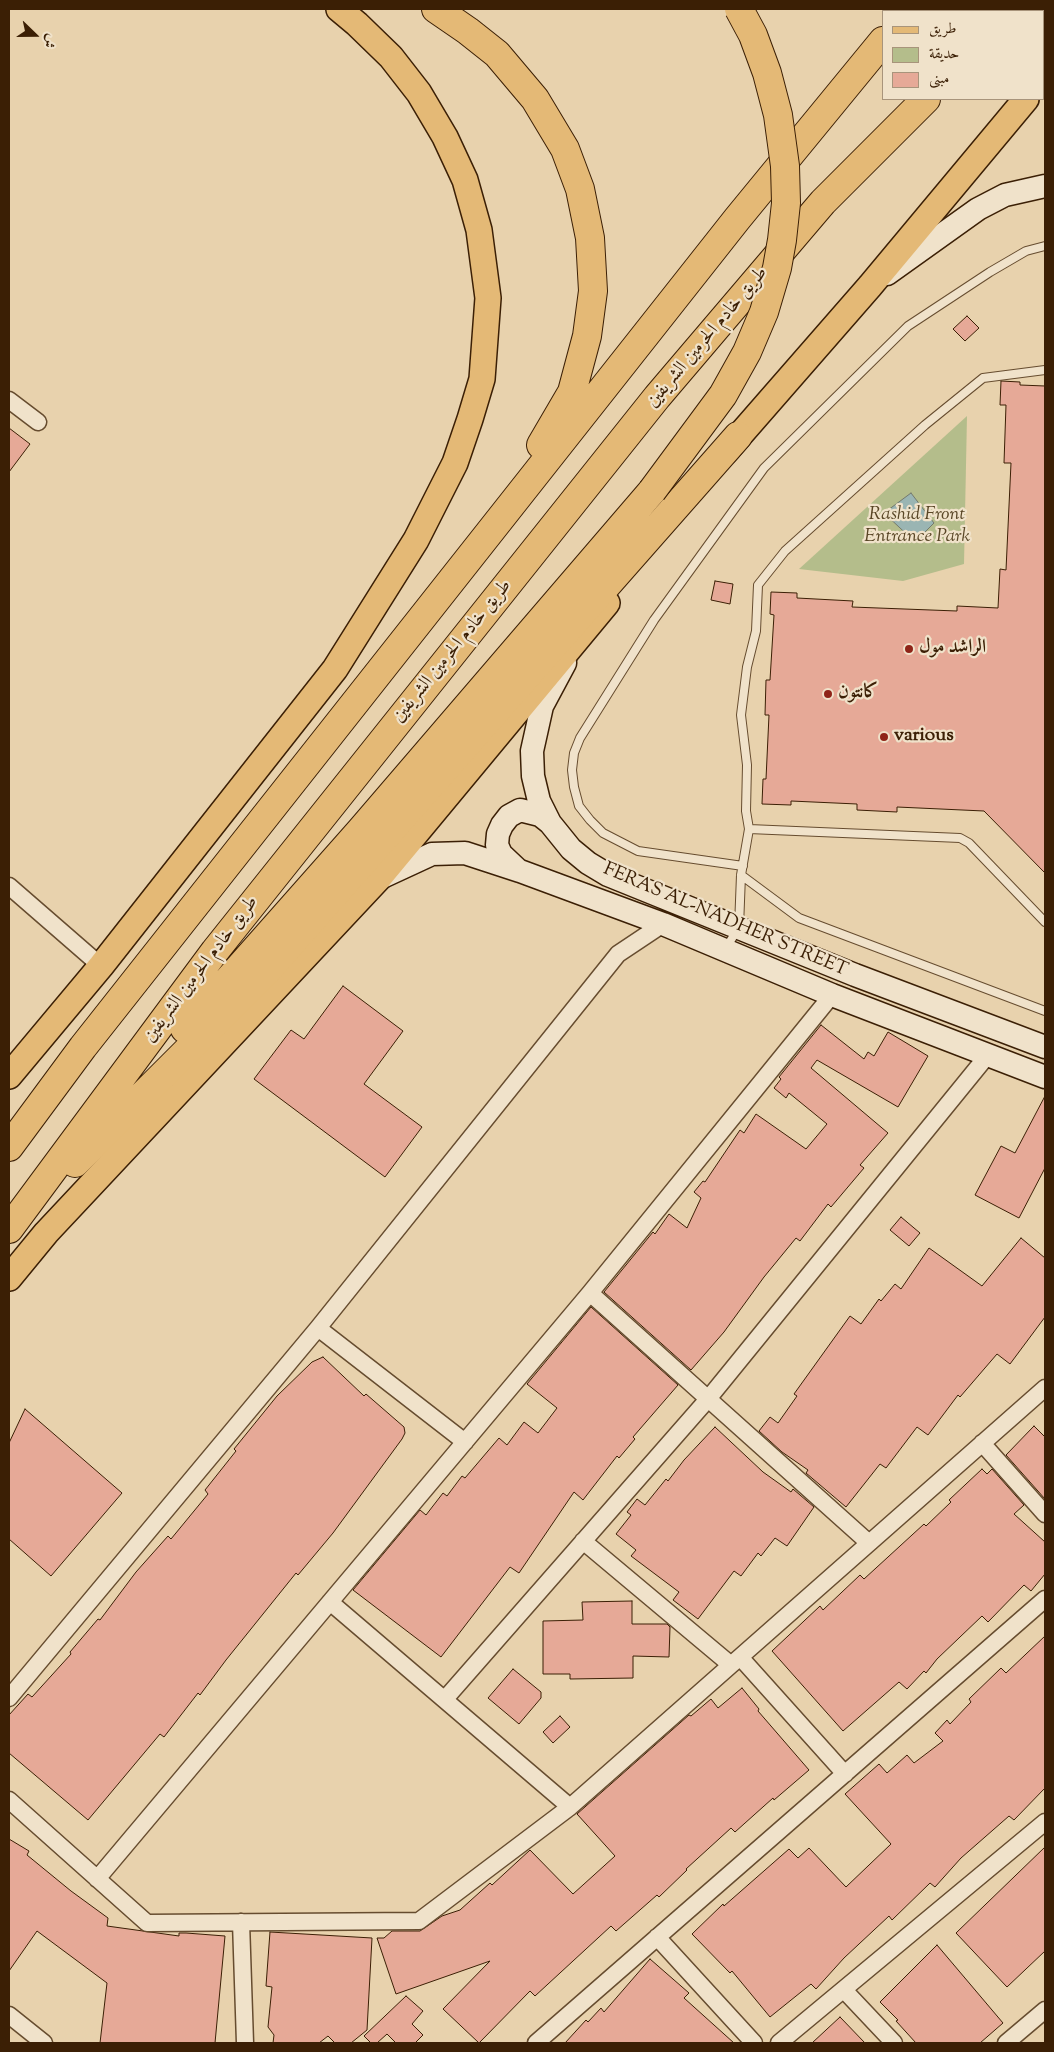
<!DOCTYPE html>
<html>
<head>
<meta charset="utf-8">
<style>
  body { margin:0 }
  #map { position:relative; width:1054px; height:2052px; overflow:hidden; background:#e8d2ad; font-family:"Sorts Mill Goudy",Amiri,serif }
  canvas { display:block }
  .frame { position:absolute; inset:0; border:10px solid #3b1f05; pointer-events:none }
  .legend { position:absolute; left:882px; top:10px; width:162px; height:90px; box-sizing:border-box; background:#f0e2ca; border:1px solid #a8947b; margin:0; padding:6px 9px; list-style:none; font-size:15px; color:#3b1f05 }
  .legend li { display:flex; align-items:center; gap:10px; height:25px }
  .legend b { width:25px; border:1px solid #a8947b }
  .north { position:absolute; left:10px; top:10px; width:50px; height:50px; -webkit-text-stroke:4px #f0e2ca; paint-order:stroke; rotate:112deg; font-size:14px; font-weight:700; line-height:20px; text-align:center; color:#3b1f05 }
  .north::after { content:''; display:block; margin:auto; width:18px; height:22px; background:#3b1f05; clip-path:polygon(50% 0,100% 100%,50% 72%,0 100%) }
</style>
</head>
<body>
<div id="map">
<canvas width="1054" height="2052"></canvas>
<div class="frame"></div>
<ul class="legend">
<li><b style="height:6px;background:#e4b976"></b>طريق</li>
<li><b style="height:14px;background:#b4bd8b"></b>حديقة</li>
<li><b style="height:14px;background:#e6a997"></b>مبنى</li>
</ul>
<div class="north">ش</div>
</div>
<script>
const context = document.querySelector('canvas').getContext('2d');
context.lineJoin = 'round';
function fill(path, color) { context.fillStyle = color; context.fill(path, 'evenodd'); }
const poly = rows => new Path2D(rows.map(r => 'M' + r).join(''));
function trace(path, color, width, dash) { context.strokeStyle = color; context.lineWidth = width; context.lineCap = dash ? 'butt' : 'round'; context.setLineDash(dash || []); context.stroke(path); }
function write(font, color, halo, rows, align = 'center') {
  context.font = font + ' "Sorts Mill Goudy",Amiri,serif'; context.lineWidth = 4.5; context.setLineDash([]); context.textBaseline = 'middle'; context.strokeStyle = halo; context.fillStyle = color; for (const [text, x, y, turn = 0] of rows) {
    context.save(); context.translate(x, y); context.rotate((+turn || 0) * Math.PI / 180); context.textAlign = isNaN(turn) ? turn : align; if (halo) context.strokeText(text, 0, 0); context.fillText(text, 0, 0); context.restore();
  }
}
fill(poly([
  [967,416,964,564,903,581,799,569]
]), '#b4bd8b');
const water = poly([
  [911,493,934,523,915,542,884,513,911,493]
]);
fill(water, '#9ab5b3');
trace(water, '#74796d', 1);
const building = poly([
  [967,316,979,328,965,341,953,329,967,316],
  [1001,381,1020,382,1020,385,1045,386,1045,873,984,811,897,807,897,812,857,810,857,804,791,801,791,805,762,804,763,779,766,779,769,715,765,715,766,680,770,680,774,615,770,614,771,592,797,593,797,598,853,601,852,607,957,611,957,606,998,608,1000,569,1006,570,1011,463,1004,463,1006,405,1000,405,1001,381],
  [9,428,30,444,9,472,9,428],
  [715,581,733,584,730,604,711,600,715,581],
  [343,986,403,1031,364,1084,422,1127,385,1177,254,1079,291,1030,304,1039,343,986],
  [821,1025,864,1059,868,1052,874,1056,888,1032,928,1056,898,1107,817,1060,811,1068,888,1133,860,1165,864,1168,831,1207,828,1204,800,1241,796,1238,764,1277,724,1332,691,1370,604,1292,653,1232,655,1234,669,1214,687,1228,701,1198,694,1192,703,1181,705,1182,740,1130,744,1133,756,1114,806,1149,827,1124,789,1093,786,1098,774,1088,781,1079,779,1077,821,1025],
  [1045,1096,1045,1168,1019,1218,975,1195,1001,1146,1015,1153,1045,1096],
  [901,1217,920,1233,909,1246,890,1230,901,1217],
  [1021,1238,1045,1258,1045,1317,1010,1364,997,1354,960,1397,958,1395,928,1435,917,1427,886,1468,880,1464,846,1507,806,1473,808,1470,782,1452,759,1431,770,1417,778,1423,797,1396,794,1394,850,1316,861,1324,879,1299,881,1301,895,1284,901,1289,929,1248,982,1286,1021,1238],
  [591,1307,678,1385,633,1437,635,1439,619,1458,617,1456,583,1500,574,1492,519,1573,510,1567,441,1657,353,1590,420,1510,426,1515,443,1493,447,1496,462,1476,465,1478,499,1438,507,1445,524,1422,538,1433,557,1408,527,1384,591,1307],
  [323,1357,364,1396,366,1394,404,1427,405,1433,402,1439,333,1533,298,1575,296,1573,226,1660,200,1695,198,1693,164,1737,160,1734,88,1820,9,1753,9,1715,28,1694,32,1697,71,1654,70,1652,98,1619,100,1620,136,1572,168,1536,171,1539,208,1494,205,1490,236,1451,234,1449,277,1396,312,1362,323,1357],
  [25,1409,122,1493,51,1576,9,1539,9,1443,25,1409],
  [1034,1426,1045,1437,1045,1499,1006,1455,1034,1426],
  [715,1427,763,1472,791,1492,793,1489,814,1507,787,1546,775,1538,761,1556,758,1553,741,1576,734,1571,698,1619,673,1600,679,1592,631,1556,636,1550,616,1534,631,1515,627,1512,637,1499,645,1505,666,1479,668,1481,684,1460,715,1427],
  [982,1469,987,1474,992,1469,1024,1505,1014,1514,1045,1542,1045,1574,1031,1591,1024,1585,988,1622,982,1616,937,1659,926,1673,924,1671,907,1689,899,1682,843,1731,772,1651,820,1606,823,1610,860,1575,864,1579,924,1524,926,1526,951,1502,949,1500,982,1469],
  [632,1601,632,1624,667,1624,670,1627,669,1657,633,1656,633,1678,570,1679,570,1674,543,1674,543,1621,583,1620,582,1602,632,1601],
  [1045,1636,1045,1788,1014,1820,1009,1816,961,1858,935,1887,930,1883,892,1920,889,1916,844,1958,816,1989,811,1984,770,2017,732,1971,730,1973,692,1934,723,1904,724,1906,789,1849,798,1858,809,1848,846,1887,891,1844,845,1794,879,1764,887,1773,907,1755,914,1763,943,1741,935,1733,947,1720,950,1724,971,1702,969,1699,1001,1668,1006,1673,1045,1636],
  [513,1669,541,1692,541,1698,519,1724,488,1698,513,1669],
  [742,1688,759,1709,758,1711,809,1770,774,1800,773,1798,735,1832,731,1828,686,1869,687,1870,659,1897,657,1895,616,1931,611,1926,535,1996,530,1991,479,2043,443,2009,490,1961,396,1994,377,1938,384,1938,392,1931,420,1931,442,1916,460,1910,490,1883,492,1885,530,1850,573,1894,615,1856,577,1814,689,1715,691,1716,711,1699,718,1708,742,1688],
  [560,1716,570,1727,553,1743,543,1732,560,1716],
  [9,1839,29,1851,27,1855,71,1891,108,1918,107,1926,179,1936,179,1933,186,1933,225,1936,215,2043,100,2043,107,1983,37,1931,9,1971,9,1839],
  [1045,1847,1045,1951,1007,1987,956,1933,1045,1847],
  [270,1932,372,1938,367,2030,351,2043,335,2043,328,2036,319,2043,273,2043,274,2035,268,2027,272,1987,266,1986,270,1932],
  [937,1945,1003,2023,980,2043,916,2043,896,2021,898,2020,880,2002,937,1945],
  [650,1959,689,1993,684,1998,734,2043,565,2043,586,2020,588,2022,601,2008,604,2012,650,1959],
  [406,1996,423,2011,412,2024,423,2035,415,2043,396,2043,387,2034,377,2043,371,2043,364,2036,406,1996],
  [840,2017,865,2043,812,2043,840,2017]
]);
fill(building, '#e6a997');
trace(building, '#3b1f05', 1);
const lane = poly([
  [749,829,960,838,969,843,1045,922],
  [743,866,638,851,603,833,590,820,579,806,574,787,572,770,574,753,580,738,654,620,764,468,908,326,990,272,1026,251,1045,246],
  [741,875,799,918,1045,1011],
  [726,948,739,927,741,875,749,829,746,811,747,765,741,715,747,667,756,631,758,585,785,551,925,425,983,378,1045,370]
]);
const street = poly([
  [9,400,38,422],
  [9,886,101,966],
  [590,1293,869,1543],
  [318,1328,465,1442],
  [982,1443,1045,1514],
  [583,1541,731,1665],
  [330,1602,570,1807],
  [740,1657,845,1774],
  [9,1698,318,1328,618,954,663,924],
  [445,1699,708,1399,987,1056],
  [9,1800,147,1923,419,1921,570,1807,1045,1388],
  [97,1879,590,1293,832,995],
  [241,1922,245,2043],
  [657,1937,754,2043],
  [844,1990,894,2043],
  [9,2015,44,2043],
  [536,2043,1045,1599],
  [779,2043,1045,1822],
  [1006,2043,1045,2010]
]);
const secondary = poly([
  [887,274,978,209,1005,195,1045,186],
  [565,663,542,706,532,751,533,776,539,801,550,823,571,849,588,863,608,875,855,975,1045,1047],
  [518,870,501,854,497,845,498,834,502,825,509,816,520,810,540,815,550,823],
  [378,879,432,854,465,853,520,871,663,924,832,995,1045,1077]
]);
const primary = poly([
  [1043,79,1045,76],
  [726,451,870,286,1026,99],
  [9,1076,101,966,335,669,416,540,455,463,470,419,482,379,488,298,479,230,465,180,445,137,419,93,391,57,357,24,339,9],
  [9,1278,46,1233,378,879,607,603]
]);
const highway = poly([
  [436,9,468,31,497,54,535,99,565,149,580,189,590,238,593,291,587,336,572,392,541,445],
  [907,11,909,9],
  [1012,11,1014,9],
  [185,1029,361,830,652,491],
  [9,1147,83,1047,737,219,883,41],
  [75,1163,267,971,738,436],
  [9,1229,215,951,657,397,823,202,926,99]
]);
trace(lane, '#664c2f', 10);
trace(street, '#664c2f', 19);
trace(secondary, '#3b1f05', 25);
trace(primary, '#3b1f05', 28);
trace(highway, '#3b1f05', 30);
trace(lane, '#f0e2ca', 8);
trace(street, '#f0e2ca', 16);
trace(secondary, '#f0e2ca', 22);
trace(primary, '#e4b976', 25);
trace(highway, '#e4b976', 28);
const highwayBridge = poly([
  [652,491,723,395,747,352,764,312,777,268,782,240,786,203,785,166,778,115,767,73,753,35,739,9]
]);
trace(highwayBridge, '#3b1f05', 30, []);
trace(highwayBridge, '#e4b976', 28);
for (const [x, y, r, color] of [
  [909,649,5,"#8f2418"],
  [828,694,5,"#8f2418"],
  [884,737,5,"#8f2418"]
]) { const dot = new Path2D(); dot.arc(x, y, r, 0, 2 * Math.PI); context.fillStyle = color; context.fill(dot); trace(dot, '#f0e2ca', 2); }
write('19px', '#3b1f05', '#f0e2ca', [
  ["طريق خادم الحرمين الشريفين",708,338,-50],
  ["طريق خادم الحرمين الشريفين",453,652,-51],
  ["FERAS AL-NADHER STREET",725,921,23],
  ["طريق خادم الحرمين الشريفين",202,970,-53]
]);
write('italic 19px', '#594626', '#f0e2ca', [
  ["Rashid Front",917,516],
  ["Entrance Park",917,538]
]);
write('bold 19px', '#3b1f05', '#f0e2ca', [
  ["الراشد مول",919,649],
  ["كانتون",838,694],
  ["various",894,737]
], 'left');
</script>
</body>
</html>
